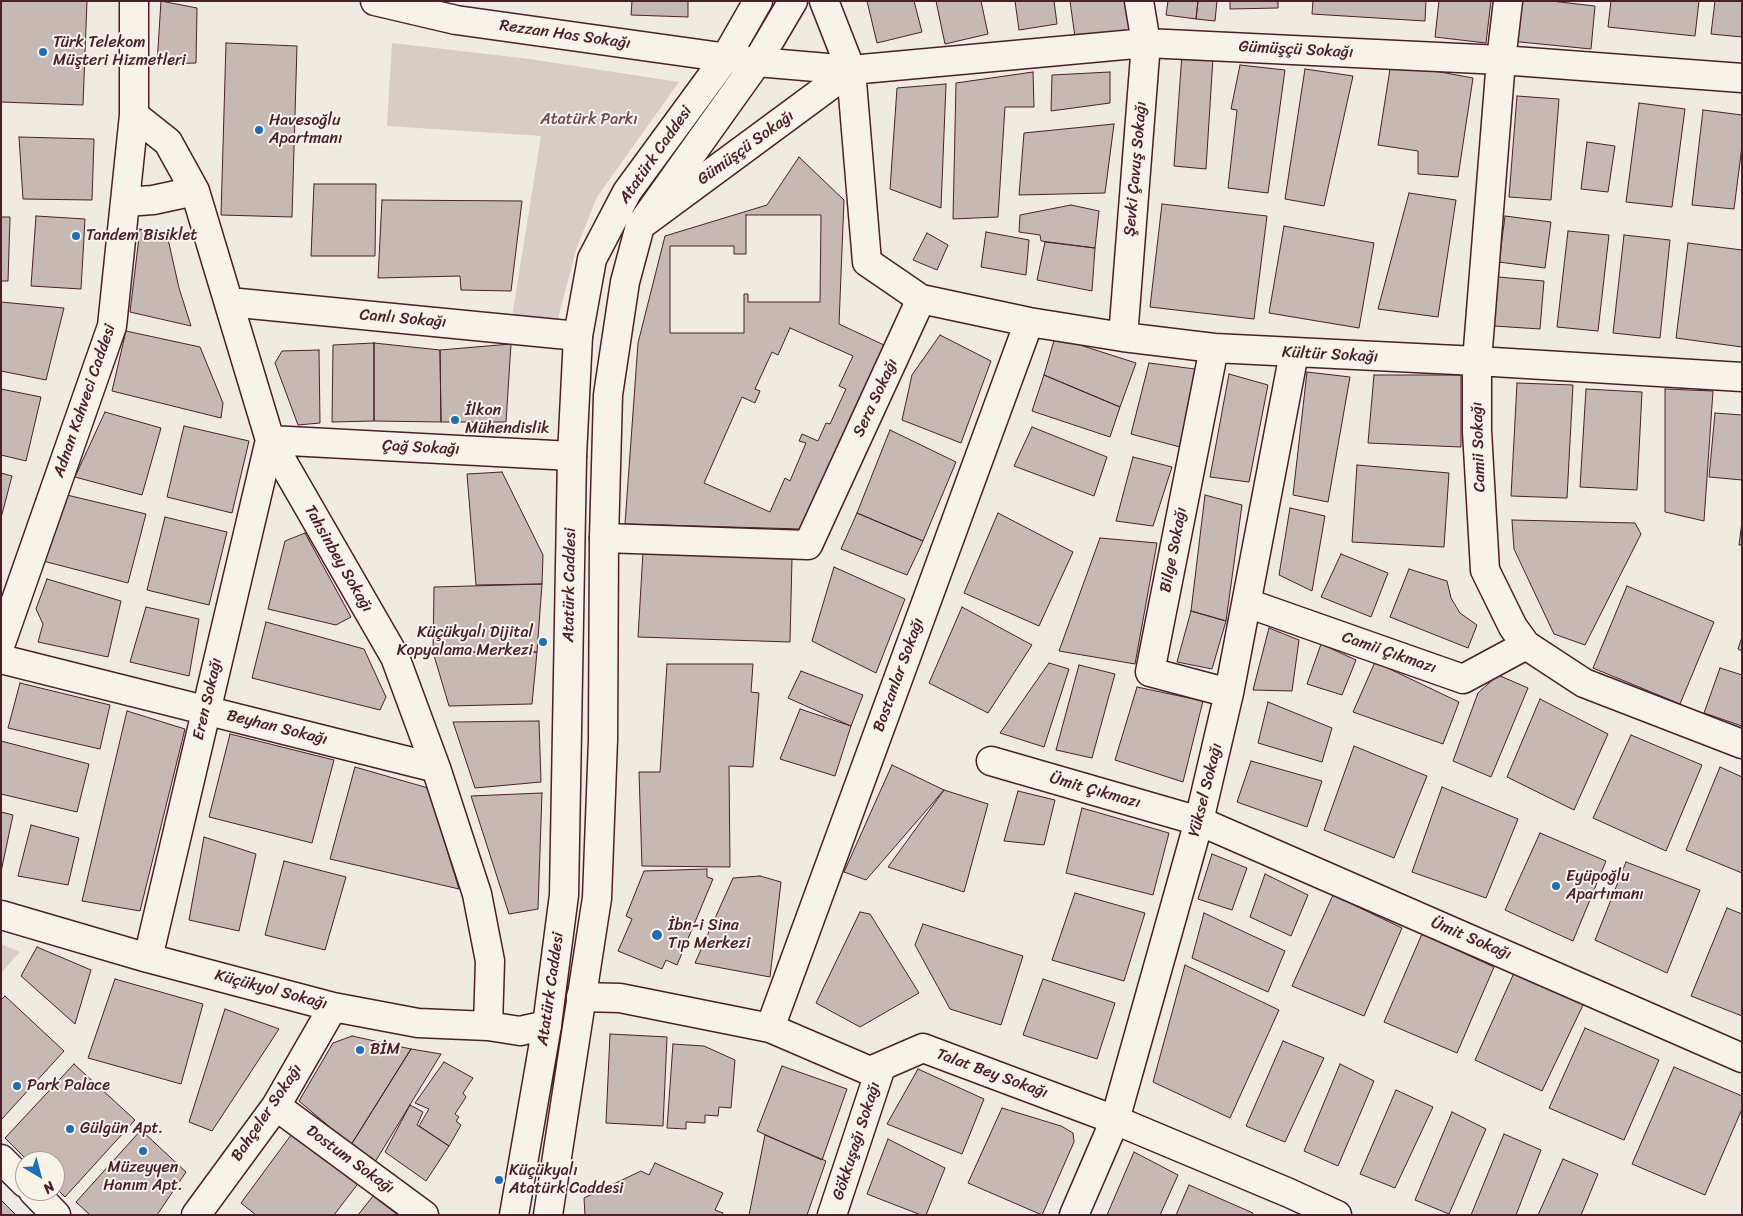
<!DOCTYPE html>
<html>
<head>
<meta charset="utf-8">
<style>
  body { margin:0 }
  #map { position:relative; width:1743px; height:1216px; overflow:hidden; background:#f0ebe0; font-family:Sriracha,sans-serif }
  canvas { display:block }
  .frame { position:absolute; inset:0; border:2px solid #4a1f2b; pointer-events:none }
  .north { position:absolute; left:15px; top:1151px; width:50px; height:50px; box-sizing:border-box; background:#f7f3e8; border:1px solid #b29e9c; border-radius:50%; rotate:143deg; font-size:14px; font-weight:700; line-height:20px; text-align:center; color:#4a1f2b }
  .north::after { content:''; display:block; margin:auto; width:18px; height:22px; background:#1f6fb2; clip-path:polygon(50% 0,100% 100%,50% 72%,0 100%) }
</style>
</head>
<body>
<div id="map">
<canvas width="1743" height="1216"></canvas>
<div class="frame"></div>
<div class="north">N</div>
</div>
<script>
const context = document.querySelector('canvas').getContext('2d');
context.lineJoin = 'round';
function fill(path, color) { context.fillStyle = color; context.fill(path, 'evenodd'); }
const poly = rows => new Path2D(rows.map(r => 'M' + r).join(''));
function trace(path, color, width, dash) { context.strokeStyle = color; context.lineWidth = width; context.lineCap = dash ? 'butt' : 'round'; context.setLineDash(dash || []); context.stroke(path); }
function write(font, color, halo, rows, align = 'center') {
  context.font = font + ' Sriracha,sans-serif'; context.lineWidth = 4; context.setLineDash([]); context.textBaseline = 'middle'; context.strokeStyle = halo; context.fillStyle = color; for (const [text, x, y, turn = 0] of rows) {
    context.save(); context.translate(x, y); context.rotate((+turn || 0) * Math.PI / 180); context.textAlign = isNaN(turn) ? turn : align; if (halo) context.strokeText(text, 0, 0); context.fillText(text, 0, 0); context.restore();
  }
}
fill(poly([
  [392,43,530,59,679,82,597,197,577,247,557,322,511,323,541,136,387,126],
  [1,944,20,952,1,973]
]), '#d8cdc6');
const building = poly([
  [1,1,87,1,83,105,1,102,1,1],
  [161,1,197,8,196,63,157,64,161,1],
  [632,1,688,1,688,17,631,15,632,1],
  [867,1,914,1,922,32,877,43,867,1],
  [936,1,981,1,988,34,945,44,936,1],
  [1015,1,1054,1,1057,24,1019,30,1015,1],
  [1070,1,1127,1,1131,30,1075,37,1070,1],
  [1168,1,1198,1,1196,19,1166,15,1168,1],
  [1198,1,1217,1,1215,21,1196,19,1198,1],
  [1230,1,1278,1,1278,8,1230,9,1230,1],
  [1313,1,1426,1,1425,21,1312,14,1313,1],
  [1439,1,1491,1,1486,43,1435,37,1439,1],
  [1514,1,1551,1,1595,6,1591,49,1510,41,1514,1],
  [1611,1,1699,1,1695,36,1608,27,1611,1],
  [1715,1,1742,1,1742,37,1711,34,1715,1],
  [226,43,297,46,292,217,221,215,226,43],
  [1182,54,1213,58,1206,169,1174,166,1182,54],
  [1391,63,1473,78,1458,177,1418,174,1418,151,1378,145,1391,63],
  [1240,65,1285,70,1268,193,1228,188,1237,110,1231,109,1240,65],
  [1305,69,1353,76,1324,206,1285,199,1305,69],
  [1033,72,1034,107,1005,107,998,217,953,219,956,83,1033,72],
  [1110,72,1110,103,1051,111,1052,75,1110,72],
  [946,84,941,208,890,189,897,88,946,84],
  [1517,96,1559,99,1551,200,1509,197,1517,96],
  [1639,103,1685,109,1672,207,1626,202,1639,103],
  [1703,110,1742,115,1742,146,1734,209,1692,205,1703,110],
  [1114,124,1105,193,1019,195,1024,133,1114,124],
  [19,137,94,139,92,200,23,199,19,137],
  [1587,142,1615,146,1608,192,1581,189,1587,142],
  [799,157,844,200,839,324,884,345,801,529,625,524,638,343,665,236,767,205,799,157],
  [314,184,376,184,375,256,311,256,314,184],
  [1409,193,1456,200,1438,317,1378,309,1409,193],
  [382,200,522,201,511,291,461,290,460,276,378,278,382,200],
  [1162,204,1267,216,1254,319,1150,307,1162,204],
  [1071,205,1099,211,1095,248,1041,241,1040,235,1019,232,1020,215,1071,205],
  [746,215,821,215,820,302,748,302,748,294,744,294,744,333,670,333,670,246,734,246,734,254,746,254,746,215],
  [36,216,85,219,81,289,31,286,36,216],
  [1505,216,1551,222,1545,268,1499,262,1505,216],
  [1,217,10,217,8,281,1,281,1,217],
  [1284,226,1374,243,1359,328,1269,313,1284,226],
  [140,229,168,239,179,288,191,326,130,312,140,229],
  [1568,231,1609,235,1598,331,1557,327,1568,231],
  [986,232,1029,240,1026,275,981,267,986,232],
  [927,233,948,245,937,270,913,260,927,233],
  [1624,235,1670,240,1660,338,1613,333,1624,235],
  [1045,242,1095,248,1092,291,1037,280,1045,242],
  [1688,243,1742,250,1742,347,1676,338,1688,243],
  [1498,277,1544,281,1540,329,1494,326,1498,277],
  [1,302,64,308,46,380,1,371,1,302],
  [790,328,853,356,839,386,846,389,830,424,826,423,818,441,802,434,799,441,806,443,790,481,785,478,770,512,704,483,742,397,755,403,760,391,755,389,772,352,778,355,790,328],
  [126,331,200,347,223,403,221,418,112,391,126,331],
  [940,335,991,361,961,443,902,420,912,375,940,335],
  [1055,337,1136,363,1120,407,1044,375,1055,337],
  [374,343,374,421,332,422,333,345,374,343],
  [374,343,440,350,441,422,374,421,374,343],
  [511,344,506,422,441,422,440,350,511,344],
  [319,350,320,423,298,425,275,363,282,351,319,350],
  [1149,363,1195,369,1180,447,1131,434,1149,363],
  [1307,372,1350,377,1328,502,1293,495,1307,372],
  [1229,374,1268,385,1249,482,1210,477,1229,374],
  [1044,375,1120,407,1110,437,1032,411,1044,375],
  [1374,375,1461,375,1461,447,1368,443,1374,375],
  [1517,383,1573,385,1567,498,1511,496,1517,383],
  [1,389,41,397,26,461,1,455,1,389],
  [1586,389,1642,392,1637,490,1580,487,1586,389],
  [1665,389,1713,391,1704,521,1665,512,1665,389],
  [105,412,161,428,142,495,75,477,105,412],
  [1715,413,1742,415,1742,480,1709,477,1715,413],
  [184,426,249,441,232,513,167,497,184,426],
  [1032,427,1107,457,1094,496,1014,466,1032,427],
  [890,430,956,462,923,541,857,513,890,430],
  [1133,457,1172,467,1153,526,1116,521,1133,457],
  [1357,465,1449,473,1444,547,1352,542,1357,465],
  [502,472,543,555,542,584,476,585,467,474,502,472],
  [1,473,12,476,1,518,1,473],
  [67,495,146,514,128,583,43,561,67,495],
  [1205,495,1242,505,1226,621,1191,611,1205,495],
  [1290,508,1325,516,1312,591,1279,575,1290,508],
  [857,513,923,541,907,575,841,549,857,513],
  [998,513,1073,552,1039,626,964,593,998,513],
  [165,517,227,532,209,605,147,590,165,517],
  [1512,520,1635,523,1641,534,1585,645,1554,634,1514,549,1512,520],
  [1742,522,1742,545,1739,545,1742,522],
  [305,533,351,617,336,625,268,609,285,541,305,533],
  [1100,538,1157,543,1135,664,1059,651,1100,538],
  [643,552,792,558,790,642,638,637,643,552],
  [1341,554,1388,573,1371,617,1321,597,1341,554],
  [834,567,905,599,876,673,812,641,834,567],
  [1409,569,1447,581,1451,598,1460,613,1477,625,1468,648,1390,617,1409,569],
  [47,579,121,601,108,657,38,642,43,624,36,609,47,579],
  [542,584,537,652,433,652,434,587,542,584],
  [1627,586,1714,622,1680,704,1593,668,1627,586],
  [146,607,199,619,189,676,130,662,146,607],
  [962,607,1032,645,988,713,929,683,962,607],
  [1191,611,1226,621,1212,669,1177,662,1191,611],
  [266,622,364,649,386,697,380,710,252,678,266,622],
  [1269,628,1299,640,1292,691,1253,690,1269,628],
  [1742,637,1742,651,1738,649,1742,637],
  [1321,644,1356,660,1342,695,1307,684,1321,644],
  [433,652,537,652,532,704,449,706,433,652],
  [1375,662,1459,702,1443,744,1353,712,1375,662],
  [1049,663,1069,669,1044,747,1000,733,1049,663],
  [667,664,753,664,751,692,759,693,753,767,729,766,730,867,642,866,639,772,660,772,667,664],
  [1079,665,1115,674,1092,758,1056,750,1079,665],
  [1720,668,1742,675,1742,726,1704,713,1720,668],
  [801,671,863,695,851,726,788,698,801,671],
  [1498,675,1528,688,1491,777,1453,761,1478,693,1498,675],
  [20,683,110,705,100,749,8,728,20,683],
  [1137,687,1203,701,1183,782,1115,760,1137,687],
  [1540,699,1608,734,1574,810,1507,777,1540,699],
  [1268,702,1332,728,1322,762,1258,743,1268,702],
  [800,709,851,726,835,776,780,759,800,709],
  [127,711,185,729,140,911,82,901,127,711],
  [539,721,541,782,475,788,453,722,539,721],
  [230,734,334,760,312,843,209,817,230,734],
  [1631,735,1702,765,1666,851,1593,818,1631,735],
  [1,741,89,764,77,812,1,794,1,741],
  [1354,746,1427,776,1394,858,1324,830,1354,746],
  [1251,761,1322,781,1307,827,1237,802,1251,761],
  [892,765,944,790,866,880,844,872,892,765],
  [355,767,428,788,459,889,330,859,355,767],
  [1720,767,1742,777,1742,873,1686,850,1720,767],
  [1442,787,1518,819,1486,898,1412,872,1442,787],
  [944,790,988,804,964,892,888,867,944,790],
  [1018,791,1055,800,1044,845,1004,841,1018,791],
  [542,793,538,909,509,914,471,796,542,793],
  [1082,808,1169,833,1153,895,1066,873,1082,808],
  [1,812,13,815,1,872,1,812],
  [31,825,79,838,68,885,18,876,31,825],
  [1540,833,1606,861,1573,941,1505,910,1540,833],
  [204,837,256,854,239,931,189,920,204,837],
  [1212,854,1247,868,1232,910,1198,899,1212,854],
  [284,861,346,877,325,950,265,935,284,861],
  [1626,862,1700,890,1667,973,1595,940,1626,862],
  [707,869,707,877,713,879,677,965,666,960,662,969,618,951,632,919,626,916,644,871,707,869],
  [1265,874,1308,895,1291,936,1250,917,1265,874],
  [760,876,781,882,770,977,695,963,733,878,760,876],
  [1075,893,1145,913,1124,981,1052,960,1075,893],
  [1333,895,1402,928,1364,1016,1292,986,1333,895],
  [1727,908,1742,914,1742,1016,1691,996,1727,908],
  [860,912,870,914,919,993,860,1027,816,1003,860,912],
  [1204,913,1285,951,1268,992,1192,958,1204,913],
  [923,924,1023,956,1001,1025,950,1009,915,945,923,924],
  [1422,934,1494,967,1457,1053,1384,1022,1422,934],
  [37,947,91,970,75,1024,21,976,37,947],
  [1185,965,1279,1010,1230,1118,1153,1082,1185,965],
  [1514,973,1584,1003,1542,1091,1475,1060,1514,973],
  [115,979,203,1004,181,1084,88,1058,115,979],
  [1043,979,1115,1003,1097,1059,1023,1035,1043,979],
  [5,996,64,1051,1,1120,1,1000,5,996],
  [225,1009,279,1029,212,1131,189,1122,225,1009],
  [1585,1028,1659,1060,1624,1140,1549,1108,1585,1028],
  [610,1034,667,1037,663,1126,606,1123,610,1034],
  [352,1036,411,1049,351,1145,299,1101,333,1043,352,1036],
  [1283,1041,1324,1058,1285,1142,1246,1126,1283,1041],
  [673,1044,704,1046,735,1060,731,1108,719,1107,718,1116,705,1115,705,1123,686,1122,686,1129,667,1128,673,1044],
  [411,1049,441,1054,375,1162,351,1145,411,1049],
  [444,1062,473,1078,463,1093,466,1097,455,1114,459,1117,456,1121,461,1125,449,1146,419,1126,429,1109,415,1103,444,1062],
  [74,1064,135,1120,65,1197,55,1187,55,1161,28,1161,5,1138,74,1064],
  [1340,1064,1374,1081,1338,1166,1304,1151,1340,1064],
  [782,1066,847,1089,822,1160,757,1131,782,1066],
  [1674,1067,1742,1096,1742,1109,1705,1195,1632,1164,1674,1067],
  [918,1069,984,1099,962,1154,887,1124,918,1069],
  [1396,1090,1433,1107,1395,1188,1360,1174,1396,1090],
  [410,1105,423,1112,417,1125,449,1146,426,1181,385,1152,410,1105],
  [1002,1108,1061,1126,1073,1133,1074,1142,1042,1215,968,1183,1002,1108],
  [1452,1112,1486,1129,1449,1214,1415,1200,1452,1112],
  [141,1130,186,1172,157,1215,90,1215,76,1202,141,1130],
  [294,1131,360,1181,334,1215,256,1215,241,1203,294,1131],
  [1504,1134,1541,1150,1516,1215,1471,1215,1504,1134],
  [765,1135,826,1161,807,1215,749,1215,765,1135],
  [888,1139,945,1168,926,1215,921,1215,867,1194,888,1139],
  [1134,1152,1178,1175,1160,1215,1107,1215,1134,1152],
  [1563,1159,1598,1174,1581,1215,1538,1215,1563,1159],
  [655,1163,723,1193,715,1210,723,1213,722,1215,585,1215,584,1198,641,1171,649,1175,655,1163],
  [1189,1185,1253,1213,1252,1215,1176,1215,1189,1185],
  [373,1196,398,1215,358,1215,373,1196],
  [1,1200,16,1215,1,1215,1,1200]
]);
fill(building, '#c6b8b3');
trace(building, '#4a1f2b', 1);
const minor = poly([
  [375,1,456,20,757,62,851,70,1146,43,1501,60,1742,78],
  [1508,1,1501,60,1477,361,1477,431,1485,570,1513,627,1526,645,1584,683,1742,744],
  [134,115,168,142,195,191,270,440,395,657,436,768,477,894,490,961,488,1026],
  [126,202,153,200,195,191],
  [645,222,851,70],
  [921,299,1029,322,1123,337,1214,348,1477,361,1742,377],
  [229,302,578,336],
  [1123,337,1146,43,1139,1],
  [1214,348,1150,672,1229,693],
  [604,538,808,545,921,299,867,262,851,70,824,1],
  [1247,603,1463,679,1526,645],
  [1,643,112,326,134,115,134,1],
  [1,659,436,768],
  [991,761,1199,821,1742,1058],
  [1,915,148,958,333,1007,418,1023,488,1026,520,1031,547,1025],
  [148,958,270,440,572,456],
  [581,997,620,998,770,1028,870,1071,923,1048,1115,1120,1289,1193,1337,1215],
  [770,1028,1029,322],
  [276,1106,424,1215],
  [1,1159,25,1183],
  [33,1191,56,1215],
  [196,1215,276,1106,333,1007],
  [832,1215,881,1067],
  [1074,1215,1115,1120,1199,821,1229,693,1294,353]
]);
const major = poly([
  [514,1215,547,1025,564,895,572,456,578,336,592,259,627,192,726,57,758,1],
  [548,1215,597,898,603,740,604,538,608,395,625,282,640,226,757,62,793,1]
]);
trace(minor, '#4a1f2b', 31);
trace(major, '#4a1f2b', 31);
trace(minor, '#f7f3e8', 28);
trace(major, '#f7f3e8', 28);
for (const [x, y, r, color] of [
  [43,52,5,"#1f6fb2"],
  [259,130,5,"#1f6fb2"],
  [76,236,5,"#1f6fb2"],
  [455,420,5,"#1f6fb2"],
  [543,642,5,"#1f6fb2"],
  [1556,886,5,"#1f6fb2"],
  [657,935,6,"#1f6fb2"],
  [360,1050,5,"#1f6fb2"],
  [17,1086,5,"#1f6fb2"],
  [70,1129,5,"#1f6fb2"],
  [143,1151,5,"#1f6fb2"],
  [499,1180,5,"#1f6fb2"]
]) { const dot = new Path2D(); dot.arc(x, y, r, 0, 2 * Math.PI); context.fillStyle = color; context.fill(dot); trace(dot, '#f7f3e8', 2); }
write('16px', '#4a1f2b', '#f7f3e8', [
  ["Rezzan Has Sokağı",565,35,8],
  ["Gümüşçü Sokağı",1296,50,3],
  ["Gümüşçü Sokağı",746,148,-36],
  ["Atatürk Caddesi",656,155,-55],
  ["Şevki Çavuş Sokağı",1136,169,-85],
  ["Canlı Sokağı",403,319,5],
  ["Kültür Sokağı",1330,355,3],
  ["Sera Sokağı",876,398,-65],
  ["Adnan Kahveci Caddesi",85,401,-71],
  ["Camii Sokağı",1479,447,-92],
  ["Çağ Sokağı",421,448,3],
  ["Bilge Sokağı",1174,550,-79],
  ["Tahsinbey Sokağı",338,559,60],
  ["Atatürk Caddesi",570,585,-89],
  ["Camii Çıkmazı",1389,653,19],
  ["Bostanlar Sokağı",899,675,-70],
  ["Eren Sokağı",208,699,-77],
  ["Beyhan Sokağı",277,728,14],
  ["Yüksel Sokağı",1206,790,-76],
  ["Ümit Çıkmazı",1095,791,16],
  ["Ümit Sokağı",1471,939,23],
  ["Atatürk Caddesi",551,989,-82],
  ["Küçükyol Sokağı",271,990,15],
  ["Talat Bey Sokağı",992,1074,20],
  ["Bahçeler Sokağı",267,1113,-56],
  ["Gökkuşağı Sokağı",857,1141,-72],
  ["Dostum Sokağı",350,1160,36]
]);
write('16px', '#4a1f2b', '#f7f3e8', [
  ["Türk Telekom",53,43],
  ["Müşteri Hizmetleri",53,61],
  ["Havesoğlu",269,121],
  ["Apartmanı",269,139],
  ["Tandem Bisiklet",86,236],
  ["İlkon",465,411],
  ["Mühendislik",465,429],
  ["Küçükyalı Dijital",533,633,"right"],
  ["Kopyalama Merkezi",533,651,"right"],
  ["Eyüpoğlu",1566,877],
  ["Apartımanı",1566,895],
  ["İbn-i Sina",668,926],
  ["Tıp Merkezi",668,944],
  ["BİM",370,1050],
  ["Park Palace",27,1086],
  ["Gülgün Apt.",80,1129],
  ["Müzeyyen",143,1168,"center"],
  ["Hanım Apt.",143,1186,"center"],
  ["Küçükyalı",509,1171],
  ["Atatürk Caddesi",509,1189]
], 'left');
write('16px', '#6e4a52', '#f7f3e8', [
  ["Atatürk Parkı",589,120]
]);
</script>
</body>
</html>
